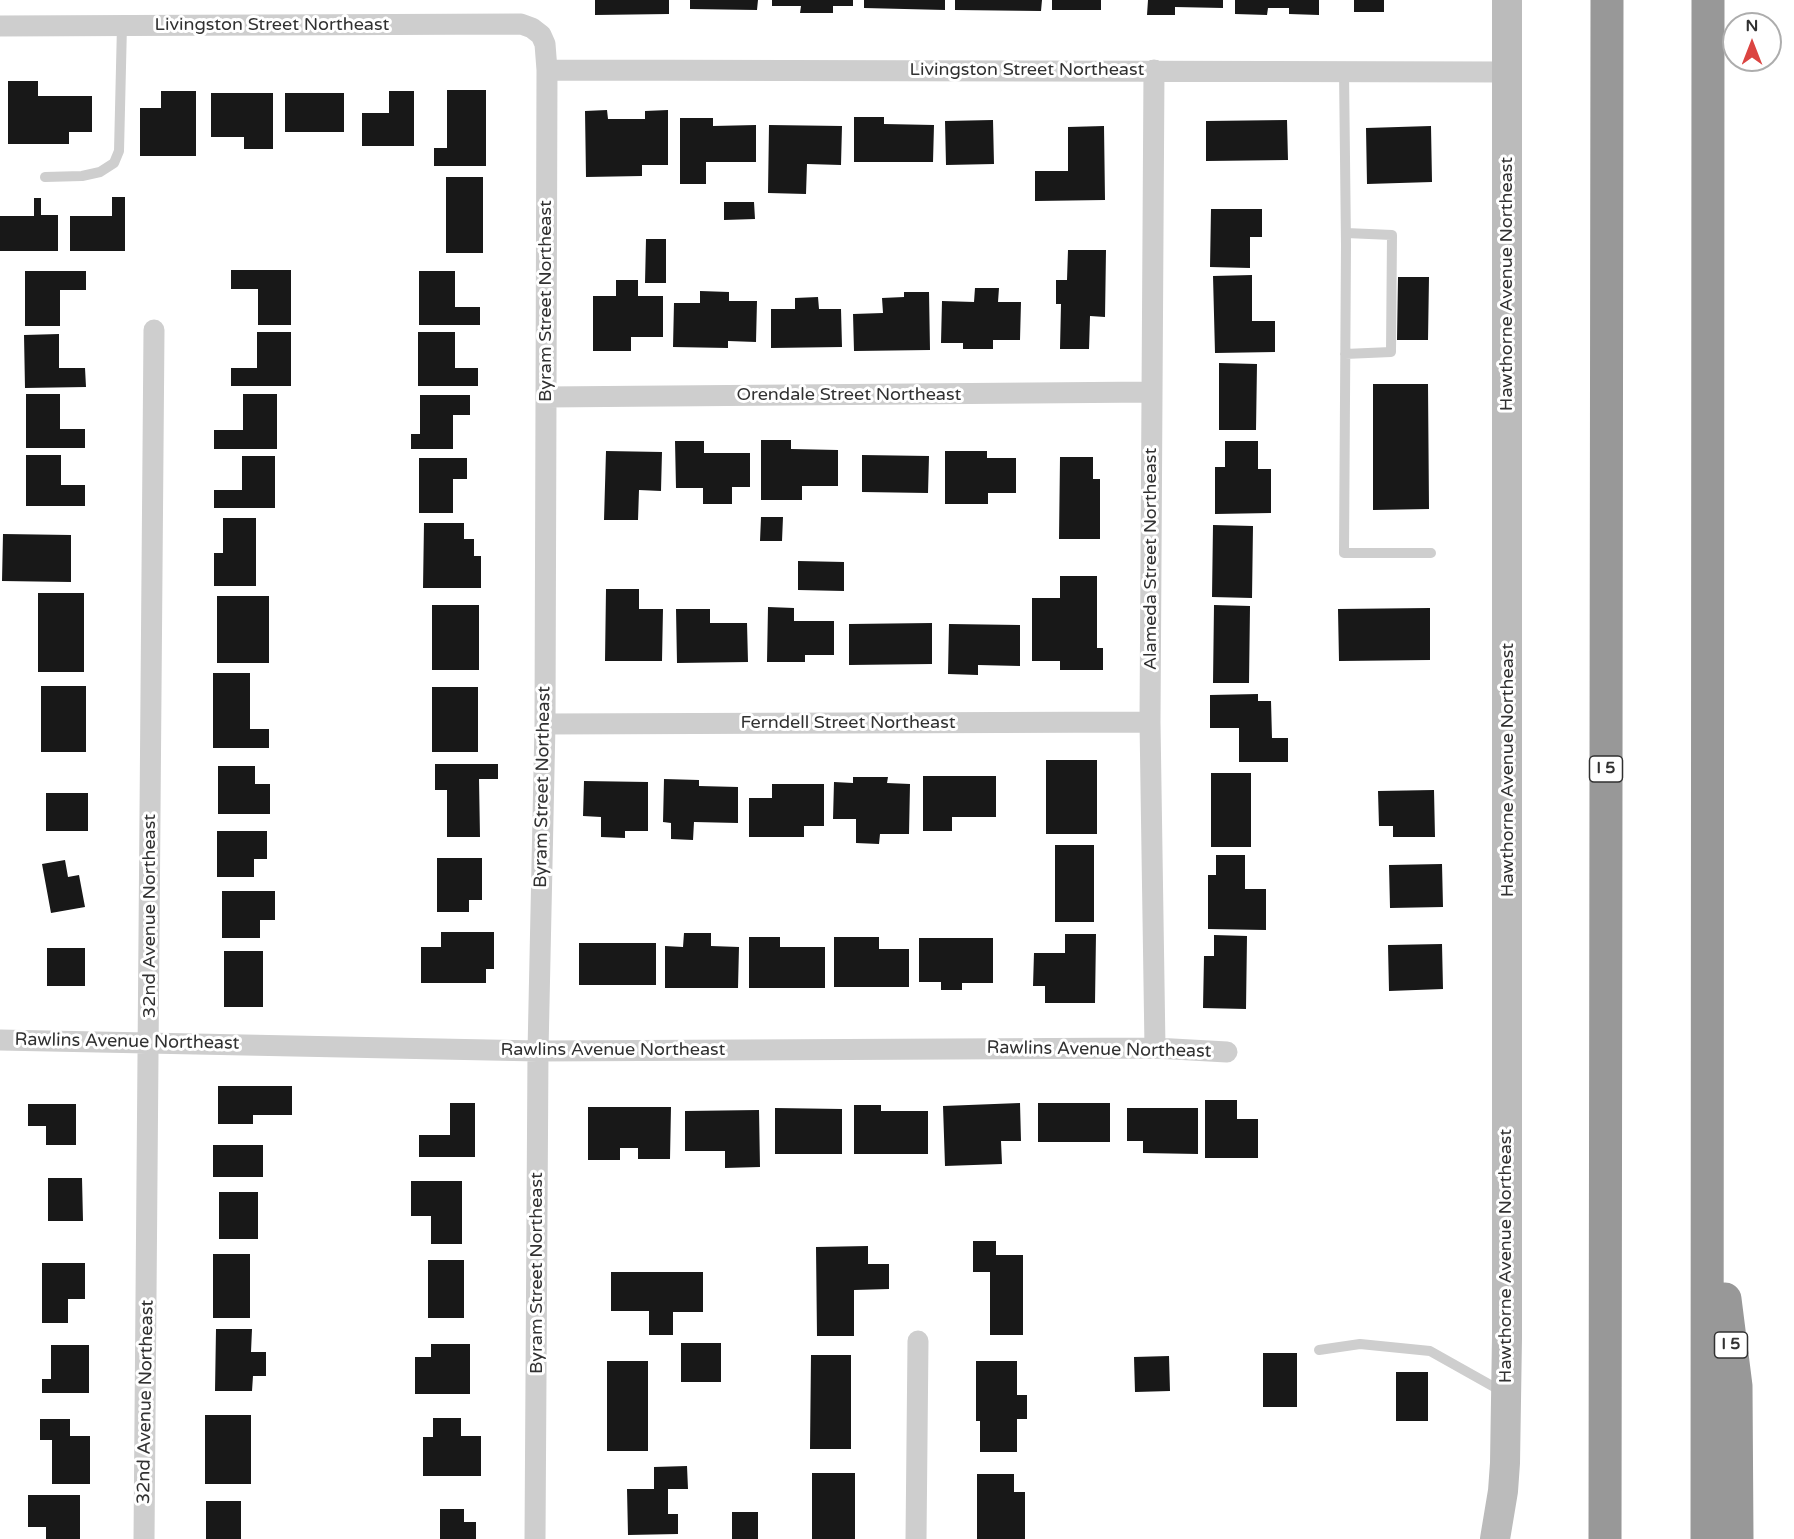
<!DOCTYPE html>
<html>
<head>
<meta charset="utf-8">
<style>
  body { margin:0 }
  #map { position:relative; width:1794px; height:1539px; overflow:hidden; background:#fff; font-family:"Varela Round",sans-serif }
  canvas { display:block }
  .north { position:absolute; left:1722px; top:12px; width:60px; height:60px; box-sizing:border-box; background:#fff; border:2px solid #adadad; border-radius:50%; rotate:0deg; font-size:16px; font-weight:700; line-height:24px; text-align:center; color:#313131 }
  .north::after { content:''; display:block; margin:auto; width:21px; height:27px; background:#db4441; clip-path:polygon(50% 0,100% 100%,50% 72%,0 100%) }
</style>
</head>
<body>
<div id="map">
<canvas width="1794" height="1539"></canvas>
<div class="north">N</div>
</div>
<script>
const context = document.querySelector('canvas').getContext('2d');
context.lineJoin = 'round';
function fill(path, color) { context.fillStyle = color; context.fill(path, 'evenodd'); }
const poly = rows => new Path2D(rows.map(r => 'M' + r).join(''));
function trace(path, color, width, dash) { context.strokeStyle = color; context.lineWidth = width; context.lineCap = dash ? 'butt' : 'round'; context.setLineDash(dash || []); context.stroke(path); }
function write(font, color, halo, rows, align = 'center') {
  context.font = font + ' "Varela Round",sans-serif'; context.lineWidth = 6; context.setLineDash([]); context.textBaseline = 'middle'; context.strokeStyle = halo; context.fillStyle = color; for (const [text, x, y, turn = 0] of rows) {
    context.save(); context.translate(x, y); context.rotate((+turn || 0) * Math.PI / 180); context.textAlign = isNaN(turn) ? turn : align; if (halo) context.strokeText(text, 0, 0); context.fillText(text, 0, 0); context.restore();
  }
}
fill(poly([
  [595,0,669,0,669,14,595,15],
  [690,0,758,0,757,10,690,9],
  [772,0,853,0,853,6,833,6,833,13,800,13,801,6,772,6],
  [864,0,945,0,945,10,864,8],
  [955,0,1042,0,1041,11,955,10],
  [1052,0,1101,0,1101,10,1052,10],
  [1148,0,1223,0,1223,8,1175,7,1175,15,1147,15],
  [1235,0,1319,0,1319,15,1289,14,1289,8,1268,8,1267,15,1235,14],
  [1354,0,1384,0,1384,12,1354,12],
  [8,81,38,81,38,96,92,96,92,132,69,132,69,144,8,144],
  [447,90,486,90,486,166,434,166,434,148,447,148],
  [161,91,196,91,196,156,140,156,140,108,161,108],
  [389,91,414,91,414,146,362,146,362,113,389,113],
  [211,93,273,93,273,149,244,149,244,137,211,137],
  [285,93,344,93,344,132,285,132],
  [607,110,608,119,645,119,645,111,668,110,668,165,642,165,642,176,586,177,585,111],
  [854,117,884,117,884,124,934,125,933,162,854,162],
  [680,118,713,118,713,126,756,125,756,162,706,162,706,184,680,184],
  [993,120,994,164,946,165,945,121],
  [1287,120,1288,160,1206,161,1206,121],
  [769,125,842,126,841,165,807,164,806,194,768,193],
  [1104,126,1105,200,1035,201,1035,171,1068,171,1068,127],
  [1431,126,1432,182,1367,184,1366,128],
  [446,177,483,177,483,253,446,253],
  [112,197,125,197,125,251,70,251,70,216,112,216],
  [34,198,41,198,41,215,58,215,58,251,0,251,0,216,34,216],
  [724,202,754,202,755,219,724,220],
  [1211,209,1262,209,1262,237,1250,237,1250,268,1210,267],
  [646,239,666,239,666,283,645,283],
  [1068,250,1106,250,1105,317,1090,316,1089,349,1060,349,1061,304,1056,304,1056,280,1067,280],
  [231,270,291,270,291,325,258,325,258,289,231,289],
  [25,271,86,271,86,290,60,290,60,326,25,326],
  [419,271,455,271,455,307,480,307,480,325,419,325],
  [1252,275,1252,321,1275,321,1275,352,1215,353,1213,276],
  [1398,277,1429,277,1428,340,1397,340],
  [616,280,638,280,638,296,663,296,663,337,631,337,631,351,593,351,593,296,616,296],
  [975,288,999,288,998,302,1021,302,1020,340,993,340,993,349,963,349,963,343,941,343,942,301,974,302],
  [700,291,729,292,729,301,757,301,756,342,728,341,728,348,673,347,674,303,700,303],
  [904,292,929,292,930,350,854,351,853,314,883,313,882,298,904,297],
  [818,297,819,309,841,309,842,347,771,348,771,309,795,309,795,298],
  [257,332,291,332,291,386,231,386,231,368,257,368],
  [418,332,455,332,455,368,478,368,478,386,418,386],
  [59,334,59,368,85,368,86,387,25,388,24,335],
  [1219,363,1257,364,1256,430,1219,430],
  [1373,384,1428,384,1429,509,1373,510],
  [26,394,60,394,60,429,85,429,85,448,26,448],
  [243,394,277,394,277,449,214,449,214,430,243,430],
  [420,395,470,395,470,415,453,415,453,449,411,449,411,434,420,434],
  [761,440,791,440,791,449,838,450,838,486,802,486,802,500,761,500],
  [675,441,704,441,704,453,750,453,750,487,732,487,732,504,703,504,703,488,676,488],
  [1225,441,1258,441,1258,469,1271,469,1271,513,1215,514,1215,467,1225,467],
  [606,451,662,452,661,491,639,490,638,520,604,520],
  [945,451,987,451,987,458,1016,458,1016,493,988,493,988,504,945,504],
  [26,455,61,455,61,485,85,485,85,506,26,506],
  [862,455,929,456,928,493,862,492],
  [242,456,275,456,275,508,214,508,214,490,242,490],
  [1060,457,1093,457,1093,479,1100,479,1100,539,1059,539],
  [419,458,467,458,467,479,453,479,453,513,419,513],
  [761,517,783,517,782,541,760,541],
  [223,518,256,518,256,586,214,586,214,553,223,553],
  [424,523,464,523,464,539,474,539,474,556,481,556,481,588,423,588],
  [1213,525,1253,526,1252,598,1212,597],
  [3,534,71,535,71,582,2,581],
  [798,561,844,562,844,591,798,590],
  [1060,576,1097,576,1097,648,1103,648,1103,670,1060,670,1060,661,1032,661,1032,598,1060,598],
  [606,589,639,589,639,609,663,609,662,661,605,661],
  [38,593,84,593,84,672,38,672],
  [217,596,269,596,269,663,217,663],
  [432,605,479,605,479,670,432,670],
  [1214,605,1250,606,1249,683,1213,683],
  [768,607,794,608,794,621,834,621,834,655,805,655,805,662,767,662],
  [1430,608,1430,660,1339,661,1338,609],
  [676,609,710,609,710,623,747,623,748,662,677,663],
  [932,623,932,664,849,665,849,624],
  [949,624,1020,625,1020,666,978,665,978,675,948,674],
  [213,673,250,673,250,729,269,729,269,748,213,748],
  [41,686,86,686,86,752,41,752],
  [432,687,478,687,478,752,432,752],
  [1258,694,1258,701,1271,701,1272,738,1288,738,1288,762,1239,762,1239,728,1210,728,1210,695],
  [1046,760,1097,760,1097,834,1046,834],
  [435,764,498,764,498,779,479,779,480,837,447,837,447,790,435,790],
  [218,766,255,766,255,784,270,784,270,814,218,814],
  [1211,773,1251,773,1251,847,1211,847],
  [923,776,996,776,996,817,952,817,952,831,923,831],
  [853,777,888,777,887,783,910,784,909,834,880,834,879,844,856,843,856,819,833,819,834,782,853,783],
  [664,779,699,780,699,786,738,787,738,823,694,822,693,840,671,839,671,823,663,822],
  [584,781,648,782,648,831,625,831,625,838,601,837,601,817,583,816],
  [772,784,824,784,824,826,804,826,804,837,749,837,749,798,772,798],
  [1434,790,1435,837,1393,837,1393,826,1379,826,1378,791],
  [46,793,88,793,88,831,46,831],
  [217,831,267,831,267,859,254,859,254,877,217,877],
  [1055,845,1094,845,1094,922,1055,922],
  [1216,855,1245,855,1245,889,1266,889,1266,930,1208,929,1208,875,1216,875],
  [437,858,482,858,482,900,469,900,469,912,437,912],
  [65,860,68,877,79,875,85,907,51,913,42,864],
  [1442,864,1443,907,1390,908,1389,865],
  [222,891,275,891,275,920,260,920,260,938,222,938],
  [441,932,494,932,494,969,486,969,486,983,421,983,421,947,441,947],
  [684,933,711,933,711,946,739,947,738,988,665,988,665,946,683,947],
  [1065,934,1096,934,1095,1003,1045,1003,1045,986,1033,986,1034,953,1065,953],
  [1214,935,1247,936,1246,1009,1203,1008,1204,956,1214,956],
  [749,937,780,937,780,947,825,947,825,988,749,988],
  [834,937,879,937,879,949,909,949,909,987,834,987],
  [919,938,993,938,993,983,962,983,962,990,941,990,941,982,919,982],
  [579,943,656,943,656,985,579,985],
  [1442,944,1443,989,1389,991,1388,945],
  [47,948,85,948,85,986,47,986],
  [224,951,263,951,263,1007,224,1007],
  [218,1086,292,1086,292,1115,253,1115,253,1124,218,1124],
  [1205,1100,1237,1100,1237,1119,1258,1119,1258,1158,1205,1158],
  [450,1103,475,1103,475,1157,419,1157,419,1135,450,1135],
  [1020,1103,1021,1141,1001,1141,1002,1164,945,1166,943,1106],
  [1038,1103,1110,1103,1110,1142,1038,1142],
  [28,1104,76,1104,76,1145,46,1145,46,1126,28,1126],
  [854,1105,881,1105,881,1111,928,1111,928,1154,854,1154],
  [588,1107,671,1107,670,1159,638,1159,638,1148,620,1148,620,1160,588,1160],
  [775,1108,842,1109,842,1154,775,1154],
  [1127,1108,1198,1108,1198,1154,1143,1153,1143,1141,1127,1141],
  [759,1110,760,1167,725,1168,725,1151,685,1151,685,1111],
  [213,1145,263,1145,263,1177,213,1177],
  [48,1178,82,1178,83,1221,48,1221],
  [411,1181,462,1181,462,1244,431,1244,431,1216,411,1216],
  [219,1192,258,1192,258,1239,219,1239],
  [973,1241,996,1241,996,1255,1023,1255,1023,1335,990,1335,990,1272,973,1272],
  [868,1246,868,1264,889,1264,889,1289,854,1290,854,1336,817,1336,816,1247],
  [213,1254,250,1254,250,1318,213,1318],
  [428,1260,464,1260,464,1318,428,1318],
  [42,1263,85,1263,85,1299,68,1299,68,1323,42,1323],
  [611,1272,703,1272,703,1312,673,1312,673,1335,649,1335,649,1311,611,1311],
  [216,1329,252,1329,251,1352,266,1352,266,1376,253,1376,252,1391,215,1391],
  [681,1343,721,1343,721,1382,681,1382],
  [431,1344,470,1344,470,1394,415,1394,415,1357,431,1357],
  [51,1345,89,1345,89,1393,42,1393,42,1379,51,1379],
  [1263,1353,1297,1353,1297,1407,1263,1407],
  [811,1355,851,1355,851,1449,810,1449],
  [1169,1356,1170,1391,1135,1392,1134,1357],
  [607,1361,648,1361,648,1451,607,1451],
  [976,1361,1017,1361,1017,1395,1027,1395,1027,1419,1017,1419,1017,1452,980,1452,980,1421,976,1421],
  [1396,1372,1428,1372,1428,1421,1396,1421],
  [205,1415,251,1415,251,1484,205,1484],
  [433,1418,461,1418,461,1436,481,1436,481,1476,423,1476,423,1437,433,1437],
  [40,1419,70,1419,70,1436,90,1436,90,1484,52,1484,52,1440,40,1440],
  [687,1466,688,1489,668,1489,668,1514,678,1514,678,1534,628,1535,627,1489,654,1489,654,1467],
  [812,1473,855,1473,855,1539,812,1539],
  [977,1474,1014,1474,1014,1492,1025,1492,1025,1539,977,1539],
  [28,1495,80,1495,80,1539,46,1539,46,1527,28,1527],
  [206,1501,241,1501,241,1539,206,1539],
  [440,1509,464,1509,464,1522,476,1522,476,1539,440,1539],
  [732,1512,758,1512,758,1539,732,1539]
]), '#181818');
trace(poly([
  [1344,71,1346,245,1344,553,1431,553],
  [45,177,82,176,100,172,114,163,119,151,122,25],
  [1345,354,1391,352,1392,235,1346,233],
  [1319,1350,1360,1344,1430,1351,1503,1392]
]), '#cecece', 10);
trace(poly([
  [0,26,521,24,532,28,541,35,545,44,547,70,545,724,538,1051,535,1539],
  [547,70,1507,72],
  [1154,70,1150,722,1155,1048],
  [546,397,1152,392],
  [545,724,1150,722],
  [0,1040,538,1051,1155,1048,1227,1052],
  [144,1539,154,330],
  [916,1539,918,1341]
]), '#cecece', 21);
trace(poly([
  [1495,1539,1503,1491,1505,1463,1507,1338,1507,0]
]), '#bbb', 30);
trace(poly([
  [1725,1299,1736,1386,1737,1539],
  [1605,1539,1607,0],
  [1707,1539,1708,0]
]), '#989898', 33);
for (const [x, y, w] of [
  [1606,769,33],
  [1731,1345,33]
]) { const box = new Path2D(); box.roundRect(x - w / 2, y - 13, w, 26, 4.5); context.fillStyle = '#fff'; context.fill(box); trace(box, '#313131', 1.5); }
write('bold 16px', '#313131', null, [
  ["I 5",1606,769],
  ["I 5",1731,1345]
]);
write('18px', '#313131', '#fff', [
  ["Livingston Street Northeast",272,25],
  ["Livingston Street Northeast",1027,70],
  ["Hawthorne Avenue Northeast",1507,284,-90],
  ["Byram Street Northeast",546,301,-90],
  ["Orendale Street Northeast",849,395],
  ["Alameda Street Northeast",1151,559,-90],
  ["Ferndell Street Northeast",848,723],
  ["Hawthorne Avenue Northeast",1508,770,-90],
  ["Byram Street Northeast",543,787,-89],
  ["32nd Avenue Northeast",150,916,-90],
  ["Rawlins Avenue Northeast",127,1042,1],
  ["Rawlins Avenue Northeast",613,1050],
  ["Rawlins Avenue Northeast",1099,1050,1],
  ["Hawthorne Avenue Northeast",1506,1256,-90],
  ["Byram Street Northeast",537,1273,-90],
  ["32nd Avenue Northeast",146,1402,-89]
]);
</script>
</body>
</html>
